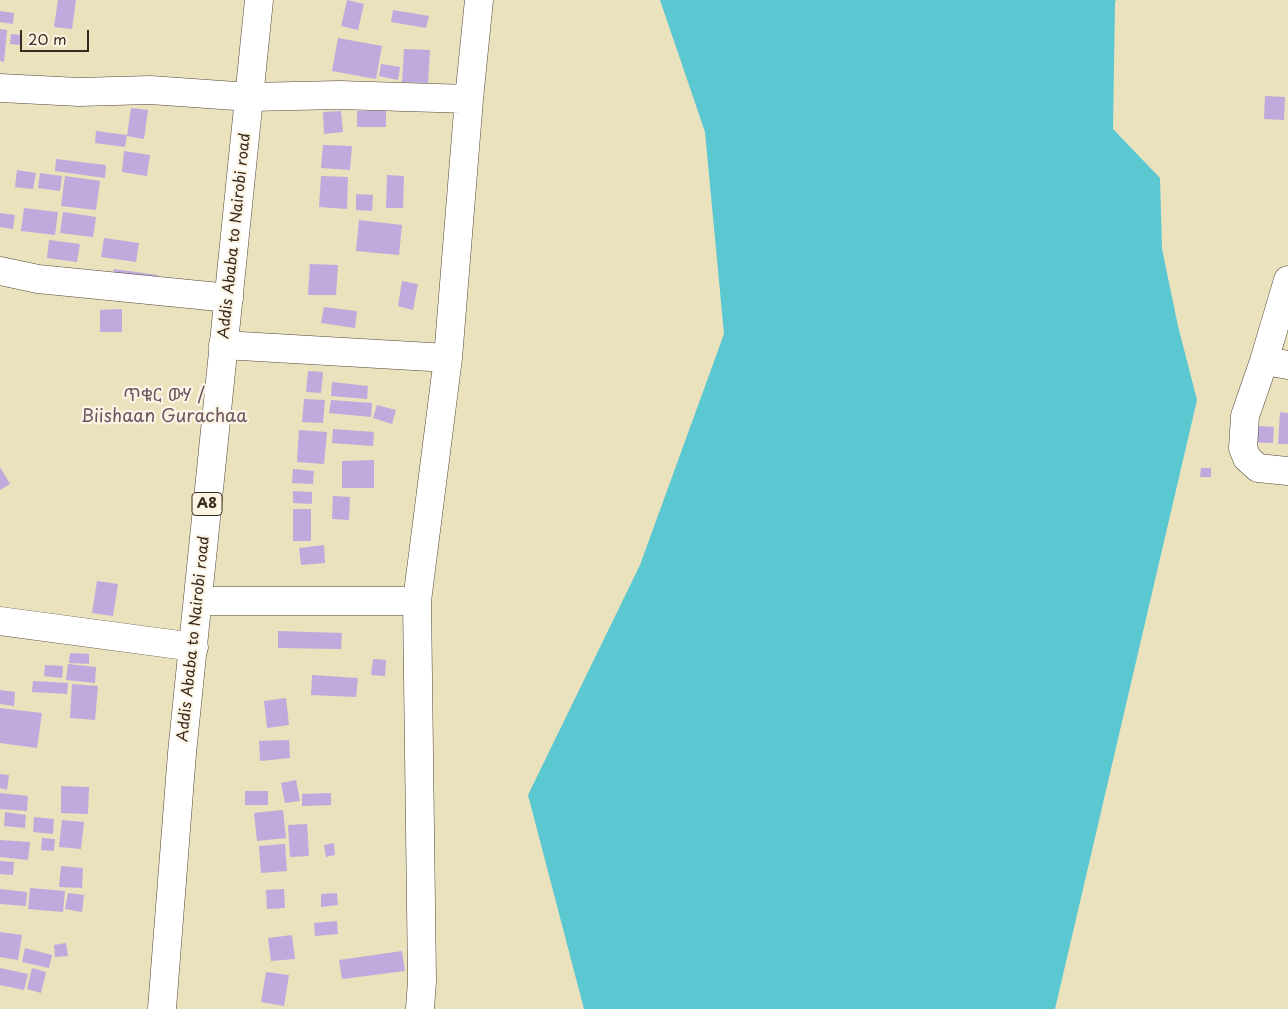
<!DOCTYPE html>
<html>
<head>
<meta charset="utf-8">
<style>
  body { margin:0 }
  #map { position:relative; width:1288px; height:1009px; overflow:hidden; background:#eae1bd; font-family:"Playpen Sans",sans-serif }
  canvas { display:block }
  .scale { position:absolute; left:20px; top:30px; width:69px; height:22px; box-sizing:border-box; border:2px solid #3b2a1e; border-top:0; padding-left:6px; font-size:15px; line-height:18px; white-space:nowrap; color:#3b2a1e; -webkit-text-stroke:4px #fcf5e5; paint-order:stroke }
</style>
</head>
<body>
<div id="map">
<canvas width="1288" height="1009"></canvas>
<div class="scale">20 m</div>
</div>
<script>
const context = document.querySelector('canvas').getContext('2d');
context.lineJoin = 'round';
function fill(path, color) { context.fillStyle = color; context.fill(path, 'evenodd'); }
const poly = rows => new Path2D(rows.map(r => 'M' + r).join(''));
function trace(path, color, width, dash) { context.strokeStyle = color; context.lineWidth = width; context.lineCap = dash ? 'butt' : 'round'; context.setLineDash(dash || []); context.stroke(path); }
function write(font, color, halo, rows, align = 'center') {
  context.font = font + ' "Playpen Sans","Noto Sans Ethiopic",sans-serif'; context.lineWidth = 4.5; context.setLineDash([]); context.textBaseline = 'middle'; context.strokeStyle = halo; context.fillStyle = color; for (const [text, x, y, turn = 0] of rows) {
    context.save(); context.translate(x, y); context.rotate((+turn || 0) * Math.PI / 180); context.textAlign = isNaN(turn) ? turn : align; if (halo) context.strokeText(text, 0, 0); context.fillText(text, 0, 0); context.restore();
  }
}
fill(poly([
  [660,0,1116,0,1115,2,1113,129,1160,178,1162,249,1178,326,1197,400,1055,1009,584,1009,528,795,640,565,724,334,705,132]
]), '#5ac7d1');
fill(poly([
  [58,0,76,0,72,29,54,27],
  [347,0,364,4,358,30,341,26],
  [393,10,429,16,426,28,391,22],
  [0,11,14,13,13,24,0,22],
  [0,29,7,30,4,62,0,61],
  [11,34,21,35,20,45,10,44],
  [338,38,382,46,376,79,332,71],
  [404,49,430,50,428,83,402,82],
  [381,64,400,67,398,80,379,76],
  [1265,96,1285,97,1284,120,1264,119],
  [131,108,148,110,144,139,127,136],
  [386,110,386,127,357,127,357,111],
  [341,111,343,132,324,134,323,112],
  [96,131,127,135,125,147,95,143],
  [323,145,352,146,350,170,321,168],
  [124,151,150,155,147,176,122,172],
  [56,159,106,165,105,178,55,171],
  [17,170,36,173,33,189,15,187],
  [40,173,62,176,60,191,38,188],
  [387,175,404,176,403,208,386,208],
  [65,176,100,181,96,210,61,206],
  [321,176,348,177,347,209,319,207],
  [356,194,373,195,372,211,356,210],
  [24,208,58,212,55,235,21,231],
  [63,212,96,217,93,237,60,233],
  [0,213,15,215,13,229,0,227],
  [359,220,402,225,399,255,356,251],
  [104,238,139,243,136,262,101,257],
  [49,240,80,244,77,262,47,258],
  [310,264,338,265,336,295,308,295],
  [114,269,158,275,157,283,113,277],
  [402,281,418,284,413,310,398,306],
  [324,307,357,311,355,328,321,323],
  [122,309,122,332,100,332,100,310],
  [308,371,323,372,321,393,306,392],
  [332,382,368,386,367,399,331,396],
  [304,399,325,400,323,423,302,422],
  [331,400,372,403,371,417,329,413],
  [377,405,396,410,392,424,373,418],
  [1280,412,1288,413,1288,444,1278,444],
  [1246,425,1274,427,1273,443,1245,442],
  [333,429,374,432,373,446,332,443],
  [299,430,327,432,324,464,297,462],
  [374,460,374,488,342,488,342,461],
  [0,467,10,484,0,490],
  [1201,468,1211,468,1211,477,1200,477],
  [293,469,314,471,313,484,292,483],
  [293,491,312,492,312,504,293,503],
  [333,496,350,497,349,520,332,519],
  [293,509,311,509,311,541,293,541],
  [324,545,325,563,301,565,299,548],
  [97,581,118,584,113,616,92,613],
  [278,631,342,633,341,649,278,648],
  [70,653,89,654,89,664,69,663],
  [373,659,386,660,385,676,371,675],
  [68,664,96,667,95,683,66,680],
  [45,665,63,666,62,678,44,676],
  [312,675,358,678,356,697,311,695],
  [33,681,68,683,67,694,32,692],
  [72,684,98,686,95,720,70,718],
  [0,690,15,692,14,706,0,704],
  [286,698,289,725,267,728,264,701],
  [0,708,42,713,37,748,0,743],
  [289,740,290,758,260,761,259,741],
  [0,774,9,775,7,790,0,788],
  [296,780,300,801,285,803,281,783],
  [61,786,89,787,88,814,61,813],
  [245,791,268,791,268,805,245,805],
  [0,793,28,796,27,811,0,809],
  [331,793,331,805,302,806,302,794],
  [283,810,286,838,257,841,254,813],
  [5,812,26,815,25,828,4,826],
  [34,817,54,819,53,834,33,832],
  [62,820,84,822,81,849,59,847],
  [307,824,309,856,290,857,288,825],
  [42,838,55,839,54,851,41,850],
  [0,840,30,842,28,860,0,857],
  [334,843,335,855,326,857,324,845],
  [285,844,287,871,261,873,259,846],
  [0,861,14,862,13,875,0,874],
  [61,866,83,868,82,888,59,887],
  [30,888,65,891,63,912,28,909],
  [0,889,27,892,26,906,0,904],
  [284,889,285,908,267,909,266,890],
  [68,893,84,895,82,912,65,909],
  [337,893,338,905,321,907,321,894],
  [337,921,338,934,315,936,314,923],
  [0,932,22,935,18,960,0,957],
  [292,935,295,959,271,961,268,938],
  [66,943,68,956,55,957,54,945],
  [25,948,52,955,49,968,22,962],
  [402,951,405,971,342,979,339,960],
  [0,968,28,974,24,990,0,985],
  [32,968,46,972,41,993,27,989],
  [266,972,289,975,284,1006,261,1002]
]), '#c0a9dd');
const minor = poly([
  [0,88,79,92,150,90,250,97,339,95,469,99],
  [0,271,38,279,229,298],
  [1288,280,1264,361,1245,416,1243,448,1247,458,1258,468,1288,471],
  [223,345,448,358],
  [1264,361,1288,365],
  [198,601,417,601],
  [0,621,194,647],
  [420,1009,422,981,417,601,448,358,469,99,479,0]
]);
const highway = poly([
  [162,1009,182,753,259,0]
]);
trace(minor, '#554536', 29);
trace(highway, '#554536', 29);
trace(minor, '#fff', 28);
trace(highway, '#fff', 28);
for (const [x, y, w] of [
  [207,504,30]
]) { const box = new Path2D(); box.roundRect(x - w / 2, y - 11.5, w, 23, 4); context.fillStyle = '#fcf5e5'; context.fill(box); trace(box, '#3b2a1e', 1); }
write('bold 14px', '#3b2a1e', null, [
  ["A8",207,504]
]);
write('15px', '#3b2a1e', '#fcf5e5', [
  ["Addis Ababa to Nairobi road",235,236,-84],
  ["Addis Ababa to Nairobi road",194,639,-84]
]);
write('18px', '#6a5661', '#fcf5e5', [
  ["ጥቁር ውሃ /",164,396],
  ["Biishaan Gurachaa",164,417]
]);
</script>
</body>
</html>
